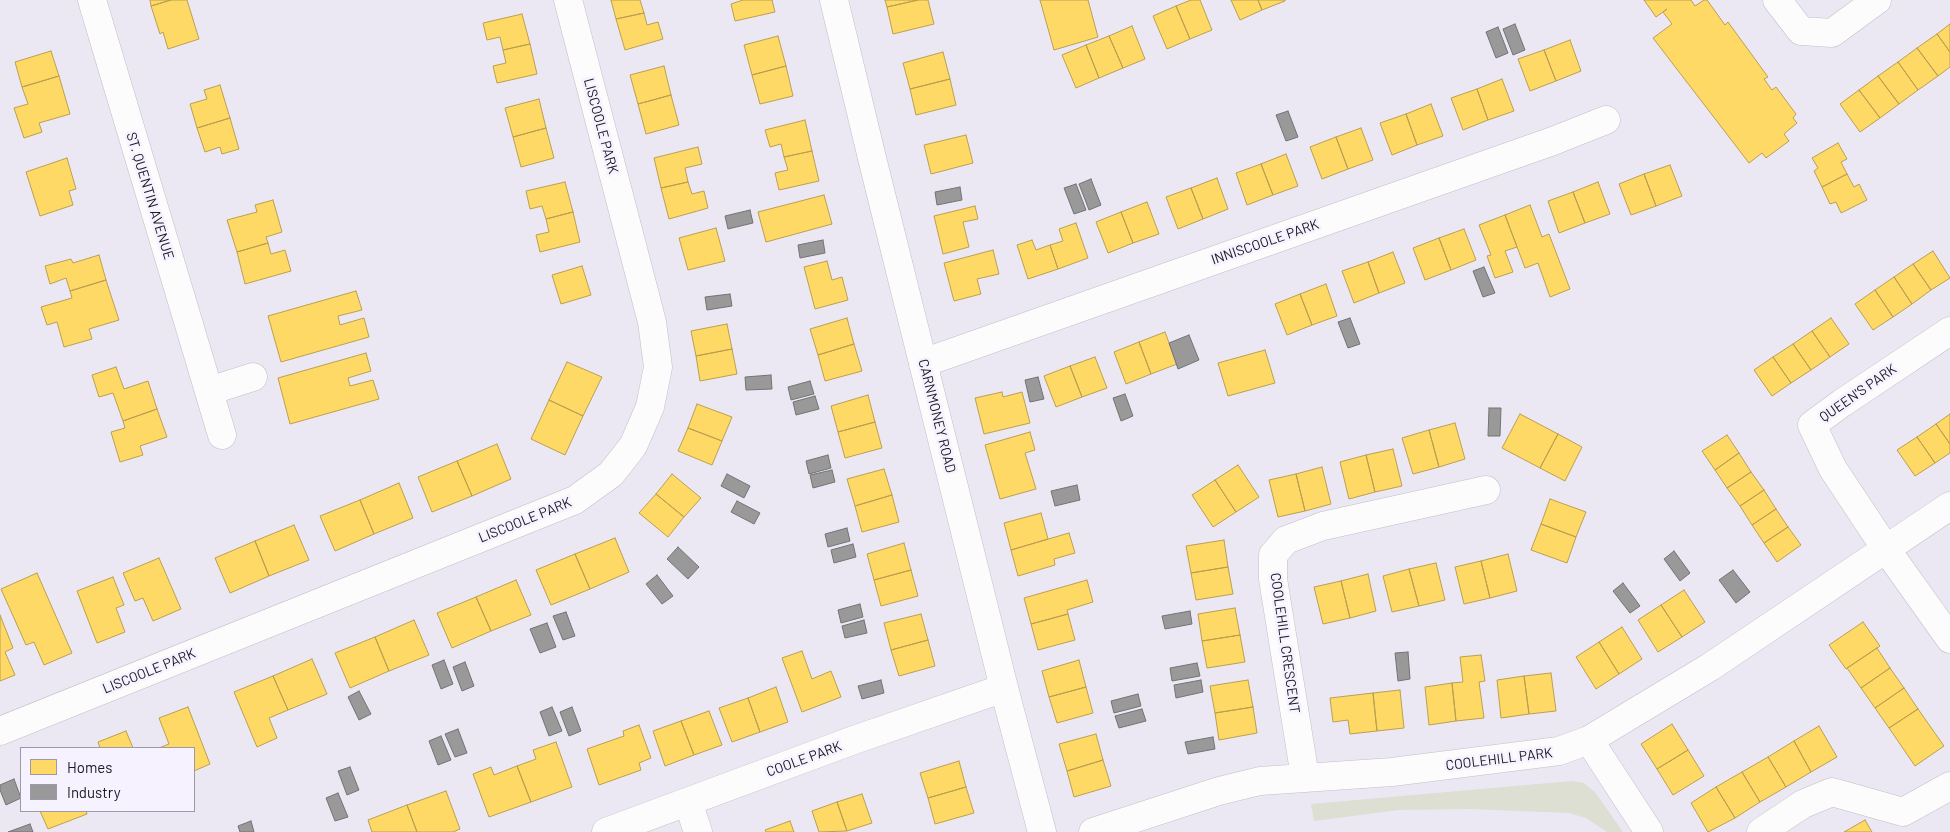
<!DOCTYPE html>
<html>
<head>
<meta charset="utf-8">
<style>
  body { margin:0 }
  #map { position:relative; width:1950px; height:832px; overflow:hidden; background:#ebe8f3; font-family:Barlow,sans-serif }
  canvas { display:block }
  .legend { position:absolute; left:20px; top:747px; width:175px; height:65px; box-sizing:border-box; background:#f6f2ff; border:1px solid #9e9aa5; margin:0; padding:6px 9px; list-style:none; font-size:15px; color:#1a171e }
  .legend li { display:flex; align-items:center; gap:10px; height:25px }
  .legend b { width:25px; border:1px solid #9e9aa5 }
</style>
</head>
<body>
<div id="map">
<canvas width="1950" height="832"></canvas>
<ul class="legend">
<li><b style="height:14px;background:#ffd966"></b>Homes</li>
<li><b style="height:14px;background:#999"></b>Industry</li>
</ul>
</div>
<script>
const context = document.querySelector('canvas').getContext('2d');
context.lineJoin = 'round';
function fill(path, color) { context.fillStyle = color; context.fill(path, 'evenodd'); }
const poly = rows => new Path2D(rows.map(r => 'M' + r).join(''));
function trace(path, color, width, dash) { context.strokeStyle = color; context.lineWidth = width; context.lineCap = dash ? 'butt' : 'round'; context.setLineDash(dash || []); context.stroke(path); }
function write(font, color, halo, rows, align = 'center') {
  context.font = font + ' Barlow,sans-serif'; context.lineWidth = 5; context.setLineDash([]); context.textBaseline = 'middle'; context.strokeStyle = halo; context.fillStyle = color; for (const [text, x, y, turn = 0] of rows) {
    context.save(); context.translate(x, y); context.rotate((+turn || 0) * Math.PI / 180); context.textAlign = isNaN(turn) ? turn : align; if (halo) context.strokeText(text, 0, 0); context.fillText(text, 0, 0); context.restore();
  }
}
fill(poly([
  [1572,781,1584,783,1595,792,1623,832,1607,832,1586,818,1569,813,1470,809,1399,810,1314,821,1311,804]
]), '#dcdfd2');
const homes = poly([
  [150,0,171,0,151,6,150,0],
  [171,0,187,0,199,39,168,49,163,32,160,34,151,6,171,0],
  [611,0,640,0,644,13,616,19,611,0],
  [772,0,775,12,735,21,731,4,743,0,772,0],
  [885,0,918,0,887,7,885,0],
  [918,0,928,0,934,24,893,34,887,7,918,0],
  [1040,0,1088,0,1098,37,1054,50,1040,0],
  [1191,0,1200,0,1212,30,1190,39,1176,6,1191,0],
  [1231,0,1258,0,1262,10,1240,20,1231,0],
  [1258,0,1285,0,1285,1,1262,10,1258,0],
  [1644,0,1691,0,1695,6,1704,0,1707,0,1725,25,1728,22,1768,77,1764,79,1772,90,1776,87,1796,114,1793,118,1797,123,1784,134,1789,141,1766,158,1762,153,1749,163,1653,38,1672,24,1663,12,1667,9,1656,17,1644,0],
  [1176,6,1190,39,1167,49,1153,16,1176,6],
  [644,13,647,25,658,22,663,39,625,50,616,19,644,13],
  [522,14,530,44,503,50,500,37,487,40,483,23,522,14],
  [1950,24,1950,52,1937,34,1950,24],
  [1132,26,1145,59,1123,68,1109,36,1132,26],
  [1937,34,1950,52,1950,67,1938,76,1917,48,1937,34],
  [778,36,786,66,752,75,744,45,778,36],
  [1109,36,1123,68,1099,78,1086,45,1109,36],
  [1570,40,1581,71,1556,81,1544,50,1570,40],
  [530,44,537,74,497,83,493,66,506,63,503,50,530,44],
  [1086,45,1099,78,1076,88,1062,55,1086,45],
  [1917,48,1938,76,1918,90,1898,62,1917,48],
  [1544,50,1556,81,1530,91,1518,59,1544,50],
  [51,51,59,76,22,87,15,62,51,51],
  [943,52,950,79,910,89,903,63,943,52],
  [1898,62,1918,90,1899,104,1878,76,1898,62],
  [664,66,671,95,638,104,630,75,664,66],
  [786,66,793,96,760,104,752,75,786,66],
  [59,76,70,114,39,123,42,132,24,138,14,108,28,104,22,87,59,76],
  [1878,76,1899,104,1880,118,1859,90,1878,76],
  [950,79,956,105,916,115,910,89,950,79],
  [1502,79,1514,111,1488,120,1477,89,1502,79],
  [220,85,230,118,197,128,190,104,207,99,204,90,220,85],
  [1477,89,1488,120,1463,130,1451,98,1477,89],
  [1859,90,1880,118,1860,132,1840,104,1859,90],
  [671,95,679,125,646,134,638,104,671,95],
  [539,99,546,128,513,137,505,108,539,99],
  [1431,104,1443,136,1417,145,1406,114,1431,104],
  [1406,114,1417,145,1392,155,1380,123,1406,114],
  [230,118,239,149,222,154,220,147,205,152,197,128,230,118],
  [805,120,812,151,784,157,781,144,770,147,765,130,805,120],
  [546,128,554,158,521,167,513,137,546,128],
  [1361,128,1373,160,1348,169,1336,137,1361,128],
  [966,135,973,163,931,174,924,145,966,135],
  [1336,137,1348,169,1322,179,1310,147,1336,137],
  [1838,143,1847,159,1841,162,1847,174,1822,187,1814,171,1818,168,1812,158,1838,143],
  [698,147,702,164,685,168,688,182,661,188,654,158,698,147],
  [812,151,819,181,779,190,775,173,788,170,784,157,812,151],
  [1286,154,1298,186,1273,195,1261,164,1286,154],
  [67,158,76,189,69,191,73,205,40,216,26,172,67,158],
  [1261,164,1273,195,1247,205,1236,173,1261,164],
  [1670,165,1682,196,1656,206,1644,174,1670,165],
  [1644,174,1656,206,1631,215,1619,184,1644,174],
  [1847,174,1854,187,1859,184,1867,200,1841,213,1836,202,1830,204,1822,187,1847,174],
  [1217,178,1228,209,1203,219,1191,188,1217,178],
  [565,182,573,212,546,219,542,206,530,209,526,191,565,182],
  [688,182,692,194,704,191,708,208,669,219,661,188,688,182],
  [1598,182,1610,214,1585,223,1573,192,1598,182],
  [1191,188,1203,219,1178,229,1166,197,1191,188],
  [1573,192,1585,223,1559,233,1548,201,1573,192],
  [824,195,832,224,766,242,758,212,824,195],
  [273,200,282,232,266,237,268,243,237,252,227,220,257,212,255,205,273,200],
  [1147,202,1159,234,1133,243,1121,212,1147,202],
  [1530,205,1542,237,1549,234,1570,289,1550,297,1538,263,1525,268,1505,215,1530,205],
  [975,206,978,219,963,222,969,247,943,254,934,216,975,206],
  [573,212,580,242,540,252,536,235,549,232,546,219,573,212],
  [1121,212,1133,243,1108,253,1096,222,1121,212],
  [1505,215,1517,247,1505,251,1513,272,1495,278,1487,256,1491,255,1479,225,1505,215],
  [1076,223,1088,258,1058,269,1050,245,1063,241,1059,229,1076,223],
  [716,228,725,261,688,270,679,238,716,228],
  [1464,229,1476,260,1451,270,1439,238,1464,229],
  [1439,238,1451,270,1425,280,1413,248,1439,238],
  [1032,240,1036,250,1050,245,1058,269,1028,279,1017,245,1032,240],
  [268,243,271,254,285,250,291,271,245,284,237,252,268,243],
  [993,250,999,274,977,279,981,294,954,301,944,263,993,250],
  [1933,251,1950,278,1931,290,1913,264,1933,251],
  [1393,252,1405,283,1379,293,1368,262,1393,252],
  [99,255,106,280,70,291,66,278,50,284,45,266,71,259,73,263,99,255],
  [827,261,832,280,842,277,848,300,815,309,804,267,827,261],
  [1368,262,1379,293,1354,303,1342,271,1368,262],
  [1913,264,1931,290,1912,304,1894,277,1913,264],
  [582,266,591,295,561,304,552,275,582,266],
  [1894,277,1912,304,1893,317,1875,290,1894,277],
  [106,280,119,320,89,329,92,339,64,347,57,322,47,325,41,307,72,298,70,291,106,280],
  [1326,284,1337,316,1312,325,1300,294,1326,284],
  [1875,290,1893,317,1873,330,1855,304,1875,290],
  [356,291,362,310,338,316,340,325,364,318,369,337,281,362,268,316,356,291],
  [1300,294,1312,325,1287,335,1275,304,1300,294],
  [847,318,854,344,818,355,810,329,847,318],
  [1831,318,1849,344,1830,357,1812,331,1831,318],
  [727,324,732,349,696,356,691,331,727,324],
  [1812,331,1830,357,1811,370,1793,344,1812,331],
  [1165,332,1177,364,1151,374,1139,342,1165,332],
  [1139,342,1151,374,1126,384,1114,352,1139,342],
  [854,344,862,371,825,381,818,355,854,344],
  [1793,344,1811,370,1791,383,1773,357,1793,344],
  [732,349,737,374,700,381,696,356,732,349],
  [1265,350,1275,383,1228,396,1218,363,1265,350],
  [366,353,371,371,348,378,350,386,373,380,379,399,290,424,278,378,366,353],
  [1095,357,1107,388,1082,397,1070,366,1095,357],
  [1773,357,1791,383,1772,396,1754,370,1773,357],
  [567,362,602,377,583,416,549,400,567,362],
  [1070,366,1082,397,1056,407,1044,376,1070,366],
  [116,367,124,389,148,381,157,409,123,421,113,393,99,397,92,375,116,367],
  [1002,392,1003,397,1022,392,1030,423,984,434,975,398,1002,392],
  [868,395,875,422,838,432,831,406,868,395],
  [549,400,583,416,565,455,531,439,549,400],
  [697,404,732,417,722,441,688,428,697,404],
  [157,409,167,437,140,446,143,455,120,462,111,432,125,428,123,421,157,409],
  [1520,414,1558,434,1540,468,1502,448,1520,414],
  [1950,414,1950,444,1936,424,1950,414],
  [875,422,882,448,845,458,838,432,875,422],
  [1455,423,1465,459,1439,467,1429,430,1455,423],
  [1936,424,1950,444,1950,453,1935,463,1917,437,1936,424],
  [688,428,722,441,712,465,678,451,688,428],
  [1429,430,1439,467,1413,474,1402,438,1429,430],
  [1030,432,1035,450,1025,453,1036,489,1000,499,985,445,1030,432],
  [1558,434,1582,447,1565,481,1540,468,1558,434],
  [1727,435,1739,453,1715,470,1702,451,1727,435],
  [1917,437,1935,463,1915,476,1897,450,1917,437],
  [497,444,511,479,472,496,457,461,497,444],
  [1393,449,1402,486,1375,492,1366,455,1393,449],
  [1739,453,1751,472,1727,488,1715,470,1739,453],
  [1366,455,1375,492,1349,499,1340,462,1366,455],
  [457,461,472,496,432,512,418,477,457,461],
  [1238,465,1259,497,1236,512,1215,480,1238,465],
  [1322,467,1331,504,1305,511,1296,474,1322,467],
  [884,469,892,495,855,506,847,479,884,469],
  [1751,472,1764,490,1740,506,1727,488,1751,472],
  [672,474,701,498,684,517,656,494,672,474],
  [1296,474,1305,511,1278,517,1269,480,1296,474],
  [1215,480,1236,512,1213,527,1192,495,1215,480],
  [399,483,413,518,374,534,360,500,399,483],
  [1764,490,1776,509,1752,525,1740,506,1764,490],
  [656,494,684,517,668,537,639,513,656,494],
  [892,495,899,522,862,532,855,506,892,495],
  [1550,499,1586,512,1576,537,1541,524,1550,499],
  [360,500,374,534,335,551,320,516,360,500],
  [1776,509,1788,527,1764,543,1752,525,1776,509],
  [1041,513,1048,539,1011,550,1004,523,1041,513],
  [1541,524,1576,537,1567,563,1531,550,1541,524],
  [294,525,309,560,269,576,255,541,294,525],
  [1788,527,1801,545,1777,562,1764,543,1788,527],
  [1069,533,1075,553,1054,559,1055,565,1018,576,1011,550,1069,533],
  [615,538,629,572,590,589,575,554,615,538],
  [1224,540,1228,567,1191,573,1186,546,1224,540],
  [255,541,269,576,230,593,215,558,255,541],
  [904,543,911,570,874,580,867,554,904,543],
  [575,554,590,589,551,605,536,570,575,554],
  [1508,554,1517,591,1490,598,1481,561,1508,554],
  [159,558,181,609,153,621,143,598,135,601,123,573,159,558],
  [1481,561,1490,598,1464,604,1455,567,1481,561],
  [1436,563,1445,600,1419,606,1409,569,1436,563],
  [1228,567,1233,594,1196,600,1191,573,1228,567],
  [1409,569,1419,606,1392,612,1383,576,1409,569],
  [911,570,918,596,881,606,874,580,911,570],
  [37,573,72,653,44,665,34,642,26,645,1,589,37,573],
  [1368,574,1376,611,1350,618,1341,581,1368,574],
  [113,577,124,605,116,608,125,632,97,643,77,591,113,577],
  [516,580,531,615,491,631,476,597,516,580],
  [1087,580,1093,602,1067,610,1068,614,1031,624,1024,598,1087,580],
  [1341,581,1350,618,1323,624,1314,587,1341,581],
  [1684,590,1705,622,1682,637,1661,605,1684,590],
  [476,597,491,631,452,648,437,613,476,597],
  [1661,605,1682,637,1658,652,1638,620,1661,605],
  [1235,608,1240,635,1202,641,1198,614,1235,608],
  [921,614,928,640,891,650,884,623,921,614],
  [1068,614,1075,640,1038,650,1031,624,1068,614],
  [0,615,13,648,5,652,15,675,0,681,0,615],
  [414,620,429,655,389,671,375,637,414,620],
  [1863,622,1880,646,1846,669,1829,645,1863,622],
  [1622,627,1642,659,1619,674,1599,642,1622,627],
  [1240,635,1245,662,1207,668,1202,641,1240,635],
  [375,637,389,671,350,688,335,653,375,637],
  [928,640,935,666,899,676,891,650,928,640],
  [1599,642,1619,674,1596,689,1576,657,1599,642],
  [1877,648,1890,668,1861,688,1847,668,1877,648],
  [802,651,812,679,831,671,841,697,802,712,782,658,802,651],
  [1481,655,1485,681,1479,682,1484,718,1456,721,1452,683,1463,682,1460,657,1481,655],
  [312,659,327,694,288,710,273,676,312,659],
  [1079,660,1086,687,1049,697,1042,671,1079,660],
  [1890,668,1904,688,1875,708,1861,688,1890,668],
  [1551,673,1556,711,1529,714,1524,676,1551,673],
  [273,676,288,710,269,718,277,738,257,747,234,692,273,676],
  [1524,676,1529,714,1501,718,1497,680,1524,676],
  [1248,680,1253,707,1215,713,1210,686,1248,680],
  [1452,683,1456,721,1429,725,1425,687,1452,683],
  [776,687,788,722,760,732,748,698,776,687],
  [1086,687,1093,713,1057,723,1049,697,1086,687],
  [1904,688,1918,709,1889,728,1875,708,1904,688],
  [1400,690,1404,728,1377,731,1373,693,1400,690],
  [1373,693,1377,731,1350,734,1348,720,1333,722,1330,698,1373,693],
  [748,698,760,732,732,742,719,708,748,698],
  [188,707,210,764,194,771,194,748,159,748,169,744,159,718,188,707],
  [1253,707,1257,733,1219,740,1215,713,1253,707],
  [1918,709,1944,746,1915,766,1889,728,1918,709],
  [709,711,722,745,694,755,681,721,709,711],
  [681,721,694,755,665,766,653,731,681,721],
  [1672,724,1688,750,1657,769,1641,744,1672,724],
  [639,725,651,758,639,763,641,770,599,785,587,749,624,736,623,731,639,725],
  [1819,726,1837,757,1811,772,1794,741,1819,726],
  [126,731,133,748,100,748,98,742,126,731],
  [1096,734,1103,760,1067,771,1059,744,1096,734],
  [1794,741,1811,772,1786,787,1768,757,1794,741],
  [556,742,572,787,531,802,517,766,536,759,533,750,556,742],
  [1688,750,1704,776,1673,795,1657,769,1688,750],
  [1768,757,1786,787,1760,802,1742,772,1768,757],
  [1103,760,1111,786,1074,797,1067,771,1103,760],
  [959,761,966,787,928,798,920,773,959,761],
  [517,766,531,802,489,817,473,774,491,767,494,775,517,766],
  [1742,772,1760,802,1735,818,1716,787,1742,772],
  [966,787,974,813,935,824,928,798,966,787],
  [1716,787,1735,818,1708,832,1691,803,1716,787],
  [446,791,460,829,453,832,417,832,407,805,446,791],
  [862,794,872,823,847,831,837,802,862,794],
  [837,802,847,831,819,832,812,811,837,802],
  [407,805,417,832,372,832,368,820,407,805],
  [40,811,86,811,87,814,48,829,40,811],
  [1865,820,1872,832,1844,832,1865,820],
  [790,821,794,832,766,832,765,830,790,821]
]);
fill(homes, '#ffd966');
trace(homes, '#ba9f50', 1);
const industry = poly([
  [1515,24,1525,50,1513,55,1503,29,1515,24],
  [1498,27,1508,53,1496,58,1486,32,1498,27],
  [1288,111,1298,137,1286,141,1276,115,1288,111],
  [1091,179,1101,205,1089,210,1079,184,1091,179],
  [1076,184,1086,210,1074,214,1064,188,1076,184],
  [960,187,962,200,937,205,935,192,960,187],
  [750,210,753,223,728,229,725,216,750,210],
  [823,240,825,253,800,258,798,245,823,240],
  [1484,267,1495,293,1483,297,1473,271,1484,267],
  [730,294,732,306,707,310,705,297,730,294],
  [1350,318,1360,344,1348,348,1338,322,1350,318],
  [1189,335,1199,360,1178,369,1169,343,1189,335],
  [771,375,772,389,746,390,745,377,771,375],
  [1038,377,1044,399,1030,402,1025,380,1038,377],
  [810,381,814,394,791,400,788,387,810,381],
  [1125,394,1133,416,1121,421,1113,398,1125,394],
  [815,396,819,409,796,415,793,402,815,396],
  [1489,408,1501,408,1500,436,1488,436,1489,408],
  [828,455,831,468,809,474,806,461,828,455],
  [832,470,835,482,813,488,810,475,832,470],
  [727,474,750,486,744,498,721,486,727,474],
  [1077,485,1080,500,1055,506,1051,491,1077,485],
  [737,501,760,513,754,524,731,512,737,501],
  [847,528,850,541,828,547,825,534,847,528],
  [853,544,856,557,834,563,831,550,853,544],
  [678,547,699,567,688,579,667,559,678,547],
  [1674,551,1690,573,1680,581,1664,559,1674,551],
  [1733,570,1750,592,1736,603,1719,580,1733,570],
  [657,575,673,596,662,604,646,584,657,575],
  [1623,583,1640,606,1630,613,1613,591,1623,583],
  [860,604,863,617,841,623,838,610,860,604],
  [1190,611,1192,624,1165,629,1162,616,1190,611],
  [566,612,575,636,563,640,553,616,566,612],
  [864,620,867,633,845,638,842,626,864,620],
  [547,623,556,647,540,653,530,629,547,623],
  [1408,652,1410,679,1398,681,1395,653,1408,652],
  [444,660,453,684,441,689,432,665,444,660],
  [465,662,474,686,462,691,453,667,465,662],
  [1197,663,1200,676,1172,681,1170,668,1197,663],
  [881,680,884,693,862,699,858,686,881,680],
  [1201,680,1203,692,1176,698,1174,685,1201,680],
  [359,691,371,714,359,720,348,697,359,691],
  [1138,694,1141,706,1114,713,1111,701,1138,694],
  [552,707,562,731,549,736,540,712,552,707],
  [572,707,581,731,569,736,560,712,572,707],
  [1142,709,1146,721,1119,728,1115,716,1142,709],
  [458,729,467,753,455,757,445,734,458,729],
  [441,736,451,760,438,765,429,741,441,736],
  [1213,737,1215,749,1188,754,1185,742,1213,737],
  [350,767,359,790,347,795,338,771,350,767],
  [14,779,21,798,6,805,0,790,0,785,14,779],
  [338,793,348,817,335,821,326,798,338,793],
  [251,821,254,832,240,832,238,826,251,821],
  [30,824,33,832,8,832,30,824]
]);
fill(industry, '#999');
trace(industry, '#737274', 1);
const street = poly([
  [92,0,222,435],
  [1777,0,1801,31,1832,33,1877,0],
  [1950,331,1842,403,1812,425,1833,469,1886,549,1950,639],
  [923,363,1553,141,1606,120],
  [209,391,253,377],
  [0,731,575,500,611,474,633,446,650,407,658,367,652,322,568,0],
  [1589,740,1649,832],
  [1305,777,1273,579,1273,555,1286,540,1323,526,1486,490],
  [688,802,698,832],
  [606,832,854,740,1004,688],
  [1093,832,1219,791,1260,781,1392,772,1559,751,1589,740,1710,667,1950,506],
  [1761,832,1803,804,1832,792,1903,812,1950,786]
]);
const secondary = poly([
  [834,0,872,158,1004,688,1042,832]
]);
trace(street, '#c1bec8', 29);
trace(secondary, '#c1bec8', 29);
trace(street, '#fcfcfd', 28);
trace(secondary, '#fcfcfd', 28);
write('14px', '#1a171e', '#f6f2ff', [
  ["LISCOOLE PARK",601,126,75],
  ["ST. QUENTIN AVENUE",150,196,73],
  ["INNISCOOLE PARK",1265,242,-19],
  ["QUEEN'S PARK",1858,393,-35],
  ["CARNMONEY ROAD",937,416,76],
  ["LISCOOLE PARK",525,520,-22],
  ["COOLEHILL CRESCENT",1285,643,82],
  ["LISCOOLE PARK",149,671,-22],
  ["COOLE PARK",804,759,-20],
  ["COOLEHILL PARK",1499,759,-7]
]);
</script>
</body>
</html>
